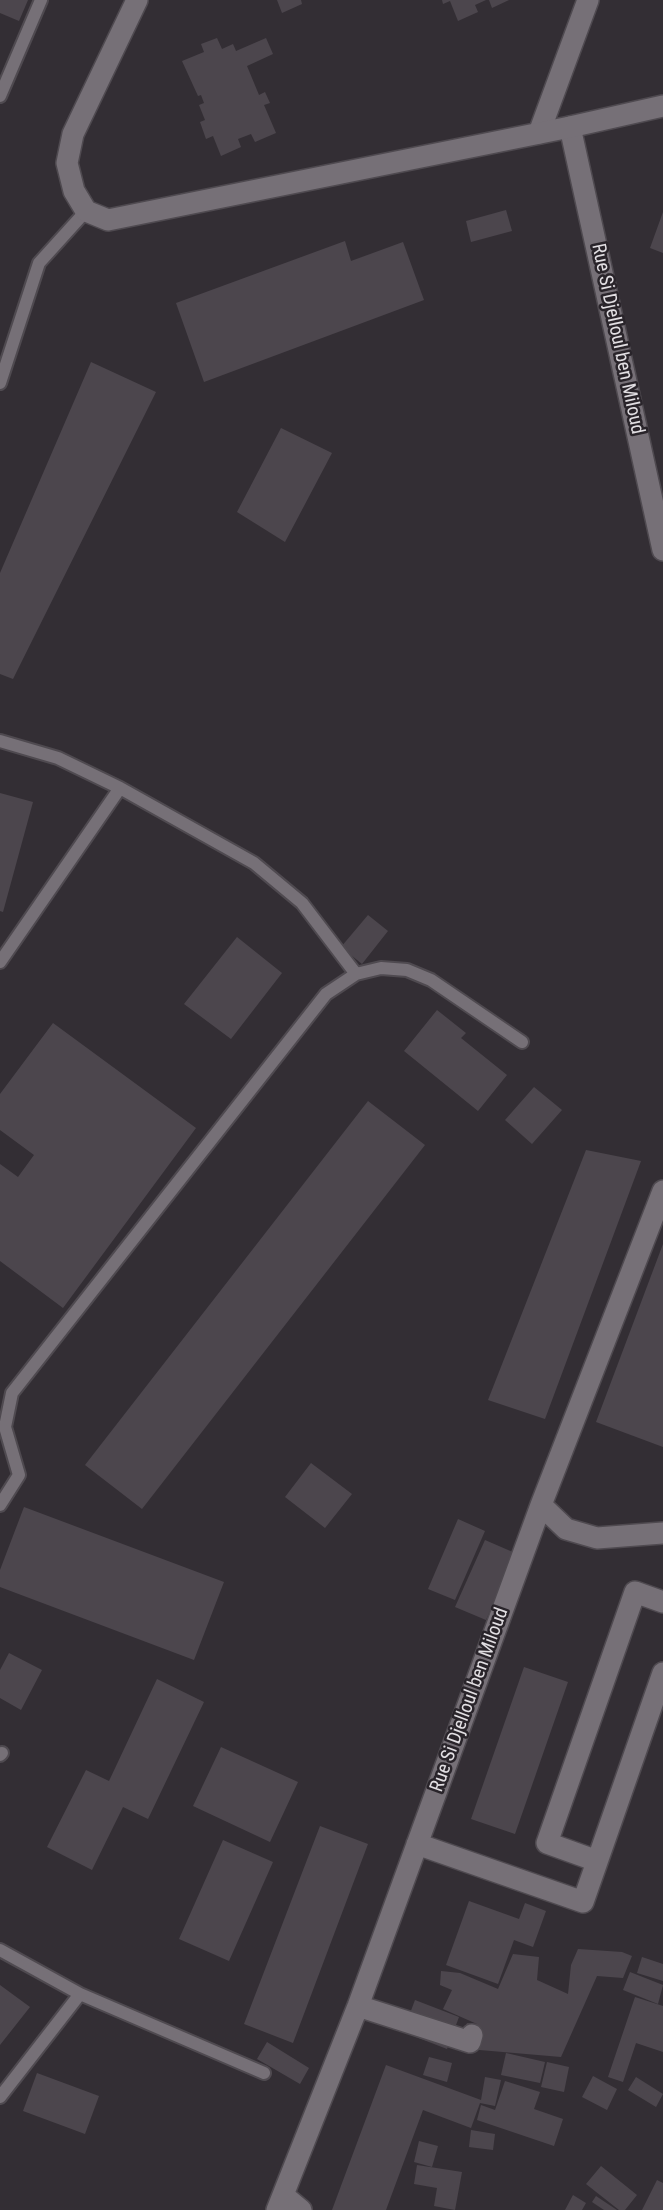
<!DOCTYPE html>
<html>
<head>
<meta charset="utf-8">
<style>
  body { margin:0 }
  canvas { display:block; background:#332e34 }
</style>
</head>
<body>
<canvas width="663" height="2210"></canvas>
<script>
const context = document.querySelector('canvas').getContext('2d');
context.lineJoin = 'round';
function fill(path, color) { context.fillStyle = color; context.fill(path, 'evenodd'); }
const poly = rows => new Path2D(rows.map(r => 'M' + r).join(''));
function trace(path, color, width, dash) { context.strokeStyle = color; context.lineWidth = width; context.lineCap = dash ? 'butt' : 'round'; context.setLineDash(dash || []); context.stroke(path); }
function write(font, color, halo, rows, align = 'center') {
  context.font = font + ' "Roboto Condensed",sans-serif'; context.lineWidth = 5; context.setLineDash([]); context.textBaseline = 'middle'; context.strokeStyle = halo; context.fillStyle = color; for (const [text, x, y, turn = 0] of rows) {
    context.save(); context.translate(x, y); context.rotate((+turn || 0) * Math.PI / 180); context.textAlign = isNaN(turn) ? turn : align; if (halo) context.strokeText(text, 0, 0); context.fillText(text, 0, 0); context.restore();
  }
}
fill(poly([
  [0,0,28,0,19,21,0,13],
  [277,0,301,0,302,4,282,13],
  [442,0,486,0,475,5,478,12,458,21,450,1,443,4],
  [489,0,509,0,492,8],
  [217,38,222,49,233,44,236,51,266,38,273,54,247,66,259,95,265,92,270,103,264,105,276,133,255,142,251,134,238,139,241,147,221,156,213,136,206,139,200,122,205,120,199,105,204,103,201,95,198,96,182,61,204,52,201,44],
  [506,210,512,231,471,242,466,221],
  [663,212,663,253,650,248],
  [345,241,351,261,403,242,424,300,204,382,176,303],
  [91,362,156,392,13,679,0,674,0,573],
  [281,428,332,453,285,542,237,512],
  [0,793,33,802,3,912,0,911],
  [368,915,388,931,362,964,341,947],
  [237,937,282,973,231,1039,184,1004],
  [437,1010,466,1033,461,1038,507,1075,478,1111,404,1051],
  [53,1023,196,1128,63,1308,0,1261,0,1164,18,1177,34,1155,0,1130,0,1094],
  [534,1087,562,1110,532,1144,505,1120],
  [368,1101,425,1145,142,1509,85,1465],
  [586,1150,641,1161,545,1419,488,1400],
  [663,1244,663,1447,596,1422],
  [311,1463,352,1494,325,1528,285,1497],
  [24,1507,224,1582,194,1660,0,1587,0,1570],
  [458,1519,485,1531,455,1600,428,1589],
  [485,1540,515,1553,486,1620,455,1607],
  [9,1653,42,1670,21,1710,0,1698,0,1670],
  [524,1667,568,1682,515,1834,471,1819],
  [157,1679,204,1702,148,1819,123,1807,92,1870,47,1847,86,1770,109,1781],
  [221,1747,298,1782,270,1842,193,1806],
  [320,1826,368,1844,293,2043,244,2024],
  [223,1840,273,1862,229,1961,179,1939],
  [469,1901,519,1919,525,1903,546,1911,533,1947,514,1940,498,1984,446,1965],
  [578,1949,622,1952,632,1956,623,1978,597,1976,561,2057,468,2049,457,2044,467,2023,477,2024,443,2009,452,1990,440,1985,441,1971,460,1973,498,1989,513,1954,539,1957,537,1980,568,1994,571,1965],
  [642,1957,663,1964,663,1981,637,1973],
  [630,1972,663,1985,658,2004,623,1990],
  [0,1985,30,2007,0,2045],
  [635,1997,663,2006,663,2052,636,2043,623,2082,608,2077],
  [415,2000,459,2017,447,2049,403,2032],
  [267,2042,309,2068,300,2084,257,2059],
  [506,2053,545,2062,540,2083,501,2075],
  [429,2057,452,2063,447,2082,423,2075],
  [547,2062,569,2067,564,2092,541,2087],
  [386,2065,481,2100,485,2077,501,2080,495,2106,480,2103,471,2128,423,2110,386,2210,332,2210],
  [37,2073,99,2096,85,2134,23,2111],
  [593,2076,617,2089,607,2110,582,2097],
  [636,2077,663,2094,656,2107,628,2090],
  [505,2081,540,2092,534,2109,563,2119,554,2146,477,2120,481,2105,495,2110],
  [471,2130,495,2134,493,2150,469,2147],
  [419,2141,438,2146,432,2167,414,2162],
  [417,2165,462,2172,455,2210,434,2206,437,2188,414,2184],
  [601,2166,637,2195,625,2210,619,2210,586,2184],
  [657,2180,663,2183,663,2210,642,2210],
  [573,2195,586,2203,582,2210,565,2210],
  [596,2196,617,2210,604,2210,592,2202]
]), '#4c464d');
const lane = poly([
  [0,96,41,0],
  [0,383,39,263,86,211],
  [0,741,58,758,120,788,254,863,302,903,356,974],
  [0,962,120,788],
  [0,1505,19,1475,5,1427,12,1393,326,994,356,974,381,968,407,970,431,980,522,1042],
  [0,1755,2,1753],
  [0,1950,80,1994,264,2073],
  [0,2097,80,1994]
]);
const street = poly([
  [570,127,663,550],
  [539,133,588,0],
  [541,1505,566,1529,597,1538,663,1533],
  [417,1844,583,1902,663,1673],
  [597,1861,547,1843,635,1592,663,1602],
  [358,2006,470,2042,472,2035],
  [283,2195,301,2210],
  [277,2210,358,2006,541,1505,663,1191]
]);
const secondary = poly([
  [137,0,73,134,67,163,74,191,86,211,108,220,570,127,663,106]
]);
trace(lane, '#4f4a50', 16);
trace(street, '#4f4a50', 24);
trace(secondary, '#4f4a50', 24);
trace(lane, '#767077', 12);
trace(street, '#767077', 21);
trace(secondary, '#767077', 21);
write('19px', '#e2dfe3', '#29242a', [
  ["Rue Si Djelloul ben Miloud",617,339,78],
  ["Rue Si Djelloul ben Miloud",470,1700,-70]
]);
</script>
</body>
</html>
